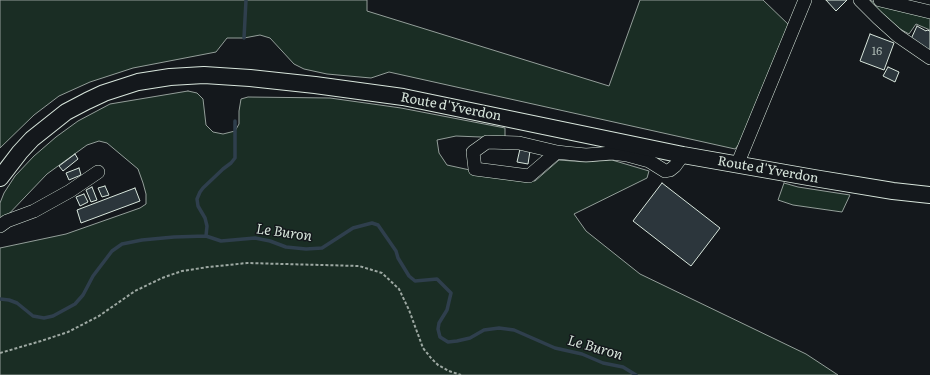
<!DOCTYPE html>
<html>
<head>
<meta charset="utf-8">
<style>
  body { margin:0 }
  canvas { display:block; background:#14181c }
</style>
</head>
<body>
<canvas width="930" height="375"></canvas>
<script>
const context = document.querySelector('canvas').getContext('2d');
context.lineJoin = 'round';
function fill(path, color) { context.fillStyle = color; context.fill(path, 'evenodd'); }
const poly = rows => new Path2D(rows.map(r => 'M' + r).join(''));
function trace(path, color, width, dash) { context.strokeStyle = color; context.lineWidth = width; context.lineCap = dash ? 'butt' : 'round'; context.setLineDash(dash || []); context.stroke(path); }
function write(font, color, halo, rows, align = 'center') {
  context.font = font + ' Literata,serif'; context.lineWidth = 3; context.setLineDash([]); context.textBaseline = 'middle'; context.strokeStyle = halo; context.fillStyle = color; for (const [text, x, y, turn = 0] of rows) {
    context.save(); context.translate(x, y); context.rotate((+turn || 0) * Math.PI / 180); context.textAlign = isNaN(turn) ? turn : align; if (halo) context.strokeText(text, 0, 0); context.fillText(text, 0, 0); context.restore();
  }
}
const green = poly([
  [0,0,367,0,367,11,609,86,640,0,763,0,790,26,740,143,735,149,389,72,371,78,327,74,304,69,294,64,270,38,260,35,244,38,227,38,216,52,133,68,90,82,59,96,34,115,0,148,0,0],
  [868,0,930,16,930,30,916,24,909,34,882,19,868,0],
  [188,91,197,93,203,99,206,125,213,132,223,134,235,131,239,124,239,111,241,99,248,97,330,98,401,108,505,128,505,138,456,136,437,140,439,153,447,165,488,174,535,181,559,160,586,162,612,160,649,171,647,178,574,214,586,231,640,274,806,354,838,375,0,375,0,248,66,234,140,208,146,204,146,194,143,183,138,169,107,143,99,141,87,145,47,174,4,219,0,219,0,203,4,193,15,176,34,156,56,137,78,121,110,104,188,91],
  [784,183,798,187,850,195,842,212,793,205,778,200,784,183]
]);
fill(green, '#1a2d24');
trace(green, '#939e99', 1);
trace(poly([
  [244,38,246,0],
  [206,236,207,226,205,218,198,206,197,199,200,192,203,188,223,169,231,163,235,158,235,121],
  [0,299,9,300,17,303,33,316,44,318,53,316,75,304,83,295,93,276,112,251,122,244,142,240,174,237,206,236,221,241,255,238,270,241,286,247,306,249,322,248,353,228,372,223,378,225,396,251,398,258,409,276,415,281,437,279,451,293,447,310,439,323,438,329,440,337,448,342,457,341,470,338,484,330,499,328,514,330,555,348,582,354,603,363,623,367,636,375]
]), '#2f3f4d', 3.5);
const building = poly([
  [826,0,847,0,836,11,826,0],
  [917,26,926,31,927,30,930,31,930,52,911,39,917,26],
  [870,34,894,43,884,70,860,61,870,34],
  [888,67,899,72,895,82,883,76,888,67],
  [520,149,530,151,528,164,517,162,520,149],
  [75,154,78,159,63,171,59,166,75,154],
  [79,168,81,175,69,180,66,173,79,168],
  [662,183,720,228,691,266,633,221,662,183],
  [105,186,109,195,102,197,98,188,105,186],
  [92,187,97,200,91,202,86,190,92,187],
  [135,188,140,201,81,223,77,210,135,188],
  [84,194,88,202,80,206,76,197,84,194]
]);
fill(building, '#2c363c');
trace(building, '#d8e6dc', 1);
const minor = poly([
  [860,0,878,18,898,36,930,58],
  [880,0,930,12],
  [557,152,529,176,475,169,473,152,487,142,519,143,557,152,565,153,586,155,612,153,627,155,649,161,665,171,670,170,675,166,683,155],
  [737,165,805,0],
  [0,226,7,221,34,211,70,191,98,172]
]);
const major = poly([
  [0,178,20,152,32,139,66,112,87,101,104,93,138,82,170,77,204,75,250,78,315,85,403,97,683,155,814,178,893,191,930,195]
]);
trace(minor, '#d8e6dc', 14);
trace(major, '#d8e6dc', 18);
trace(poly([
  [0,353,41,341,68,332,99,316,135,291,162,278,182,271,208,267,247,263,359,266,382,273,399,289,409,310,423,348,431,358,438,365,449,371,461,375]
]), '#9da8a2', 2, [3, 2]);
trace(minor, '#14181c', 13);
trace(major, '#14181c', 16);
write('11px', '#adbab4', null, [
  ["16",877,52]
]);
write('13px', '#d8e6dc', '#14181c', [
  ["Route d'Yverdon",451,107,11],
  ["Route d'Yverdon",768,170,10]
]);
write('italic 14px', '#d8e6dc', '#14181c', [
  ["Le Buron",284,233,8],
  ["Le Buron",595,348,16]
]);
</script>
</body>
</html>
